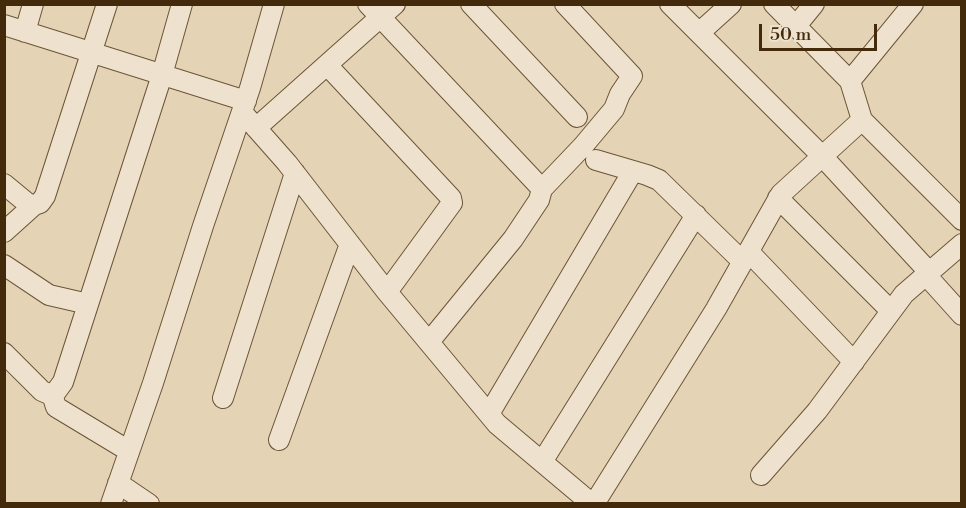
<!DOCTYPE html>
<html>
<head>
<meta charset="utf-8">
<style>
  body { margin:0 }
  #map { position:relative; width:966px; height:508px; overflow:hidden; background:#e5d3b5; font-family:"Libre Bodoni",serif }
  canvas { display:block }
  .frame { position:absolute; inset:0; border:6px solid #432a0b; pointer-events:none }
  .scale { position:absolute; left:759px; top:24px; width:118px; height:27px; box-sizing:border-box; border:3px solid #432a0b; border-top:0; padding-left:8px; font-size:18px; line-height:21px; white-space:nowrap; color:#432a0b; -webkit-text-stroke:4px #eee2cf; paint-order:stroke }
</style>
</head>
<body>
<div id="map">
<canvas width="966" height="508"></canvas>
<div class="frame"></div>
<div class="scale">50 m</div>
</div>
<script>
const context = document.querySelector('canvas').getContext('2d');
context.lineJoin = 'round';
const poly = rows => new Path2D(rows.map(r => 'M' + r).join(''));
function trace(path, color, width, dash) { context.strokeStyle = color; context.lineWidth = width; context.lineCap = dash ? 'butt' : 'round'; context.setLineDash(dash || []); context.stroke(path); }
const minor = poly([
  [368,4,542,189],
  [471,4,577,117],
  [670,4,822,156,929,272],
  [774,4,850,81,913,4],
  [4,25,246,101],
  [796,26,814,4],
  [25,32,33,4],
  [699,33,731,4],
  [327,65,451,198,452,203,449,207,387,292],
  [242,112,287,163,387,292,497,424,592,504],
  [862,120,962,220],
  [256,128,395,4],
  [596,160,647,175,659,180,743,262],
  [4,184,27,203,34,205,40,203,45,196,107,4],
  [778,198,891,311],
  [4,232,34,205],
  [749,252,854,362],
  [4,265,49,295,88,304],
  [926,275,962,315],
  [429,342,513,239,539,200,542,189,583,146,614,109,620,94,632,76,565,4],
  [4,353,42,391,49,394,55,393,63,382,162,75,182,4],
  [49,394,52,394,56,407,129,451],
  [223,398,295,173],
  [489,414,633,171],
  [279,440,350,244],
  [542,462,696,215],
  [761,475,817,411,904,294,962,244],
  [118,483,149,504],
  [111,504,153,383,203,226,250,88,274,4],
  [594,504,716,309,781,194,862,120,850,81]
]);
trace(minor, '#6c5436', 22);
trace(minor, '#eee2cf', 20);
</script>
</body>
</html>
